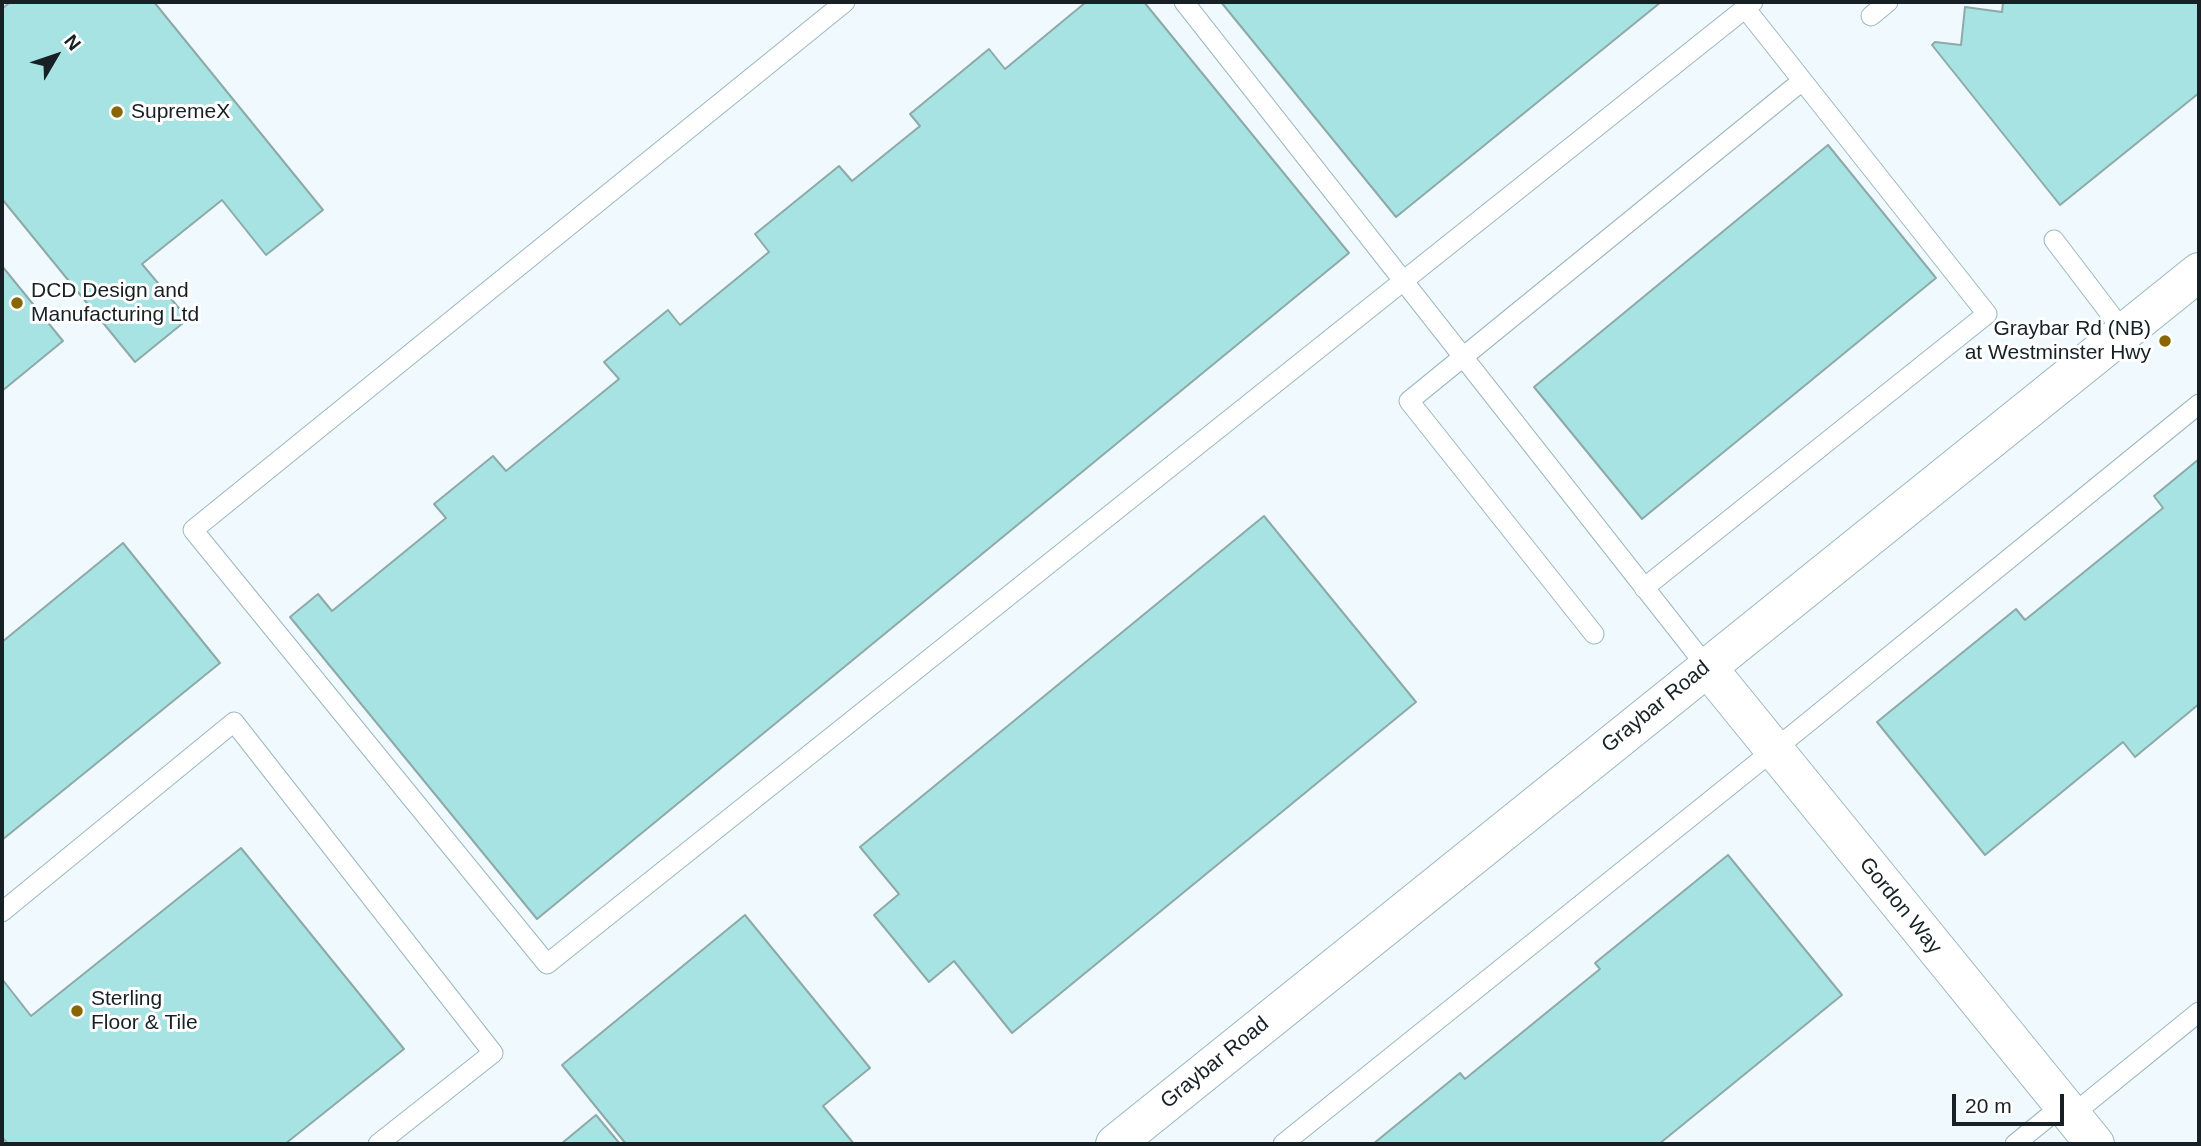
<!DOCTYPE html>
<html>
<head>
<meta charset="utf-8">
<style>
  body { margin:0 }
  #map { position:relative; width:2201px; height:1146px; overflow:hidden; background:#f0fafe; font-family:Arial,sans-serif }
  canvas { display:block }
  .frame { position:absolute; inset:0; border:4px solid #172125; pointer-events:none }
  .north { position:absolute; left:21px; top:21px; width:70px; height:70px; -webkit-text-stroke:5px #fff; paint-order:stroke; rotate:51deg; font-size:19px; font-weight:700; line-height:28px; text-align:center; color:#172125 }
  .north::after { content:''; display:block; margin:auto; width:24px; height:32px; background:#172125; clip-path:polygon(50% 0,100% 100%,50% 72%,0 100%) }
  .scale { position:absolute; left:1952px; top:1094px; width:112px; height:32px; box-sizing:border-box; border:4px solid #172125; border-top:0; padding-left:9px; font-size:21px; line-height:24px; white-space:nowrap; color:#172125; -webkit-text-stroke:5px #fff; paint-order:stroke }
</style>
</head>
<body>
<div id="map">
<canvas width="2201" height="1146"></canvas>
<div class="frame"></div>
<div class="north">N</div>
<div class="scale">20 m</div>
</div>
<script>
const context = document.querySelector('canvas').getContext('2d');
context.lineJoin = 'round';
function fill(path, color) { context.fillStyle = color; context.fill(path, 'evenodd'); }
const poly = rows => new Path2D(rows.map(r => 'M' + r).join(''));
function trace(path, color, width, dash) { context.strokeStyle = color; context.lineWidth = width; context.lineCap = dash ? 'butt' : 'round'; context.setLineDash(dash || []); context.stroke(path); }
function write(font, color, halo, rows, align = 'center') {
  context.font = font + ' Arial,sans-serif'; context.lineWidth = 6; context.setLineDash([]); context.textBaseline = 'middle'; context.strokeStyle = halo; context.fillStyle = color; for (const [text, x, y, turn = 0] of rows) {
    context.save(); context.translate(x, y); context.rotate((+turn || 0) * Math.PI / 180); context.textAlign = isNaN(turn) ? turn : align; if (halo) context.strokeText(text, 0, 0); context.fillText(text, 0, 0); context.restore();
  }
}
const building = poly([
  [10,2,154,2,323,210,266,255,222,200,142,264,188,319,135,362,2,199,2,9,10,2],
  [1086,2,1144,2,1349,253,537,919,290,617,318,594,332,611,446,518,434,504,493,456,506,471,619,379,604,362,668,310,680,325,769,252,755,234,839,166,852,181,920,126,910,114,989,49,1005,69,1086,2],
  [1221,2,1661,2,1396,217,1221,2],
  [2003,2,2199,2,2199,93,2060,205,1932,45,1935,42,1961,45,1965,7,2002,12,2003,2],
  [1828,145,1936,278,1642,519,1534,387,1828,145],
  [2,266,63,341,2,391,2,266],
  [2199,459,2199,704,2135,757,2123,742,1985,855,1877,722,2016,609,2025,620,2163,508,2154,496,2199,459],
  [1264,516,1416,702,1012,1033,954,961,929,982,874,915,899,894,860,847,1264,516],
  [123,543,220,663,2,840,2,642,123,543],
  [241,848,404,1049,285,1144,8,1144,2,1137,2,979,31,1016,241,848],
  [1728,855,1842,995,1659,1144,1373,1144,1460,1073,1465,1079,1600,969,1595,963,1728,855],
  [745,915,870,1068,823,1106,854,1144,626,1144,562,1065,745,915],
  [596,1115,620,1144,561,1144,596,1115]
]);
fill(building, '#a7e3e2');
trace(building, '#8da9a8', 2);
const lane = poly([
  [845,2,193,530,547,964,1753,2],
  [1184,2,1707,667],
  [1871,16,1888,2],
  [2054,240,2124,332],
  [1644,588,1987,314,1745,8],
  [1594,634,1409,401,1802,81],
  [2,912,234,722,493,1053,378,1144],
  [2072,1115,2199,1012],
  [1283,1144,1806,724,2199,404],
  [2015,1144,2063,1105]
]);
const street = poly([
  [1707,667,2095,1144],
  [1115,1144,2199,272]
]);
trace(lane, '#9db6bf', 21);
trace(street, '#9db6bf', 40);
trace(lane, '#fff', 19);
trace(street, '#fff', 38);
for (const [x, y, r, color] of [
  [117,112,7,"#886602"],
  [17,303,7,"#886602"],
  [2165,341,7,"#886602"],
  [77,1011,7,"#886602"]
]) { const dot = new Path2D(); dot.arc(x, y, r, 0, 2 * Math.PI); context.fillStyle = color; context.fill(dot); trace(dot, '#fff', 2.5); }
write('21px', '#172125', '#fff', [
  ["SupremeX",131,112],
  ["DCD Design and",31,291],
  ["Manufacturing Ltd",31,315],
  ["Graybar Rd (NB)",2151,329,"right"],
  ["at Westminster Hwy",2151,353,"right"],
  ["Sterling",91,999],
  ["Floor & Tile",91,1023]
], 'left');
write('21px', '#172125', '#fff', [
  ["Graybar Road",1656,707,-39],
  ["Gordon Way",1900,906,51],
  ["Graybar Road",1215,1063,-39]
]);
</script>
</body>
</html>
